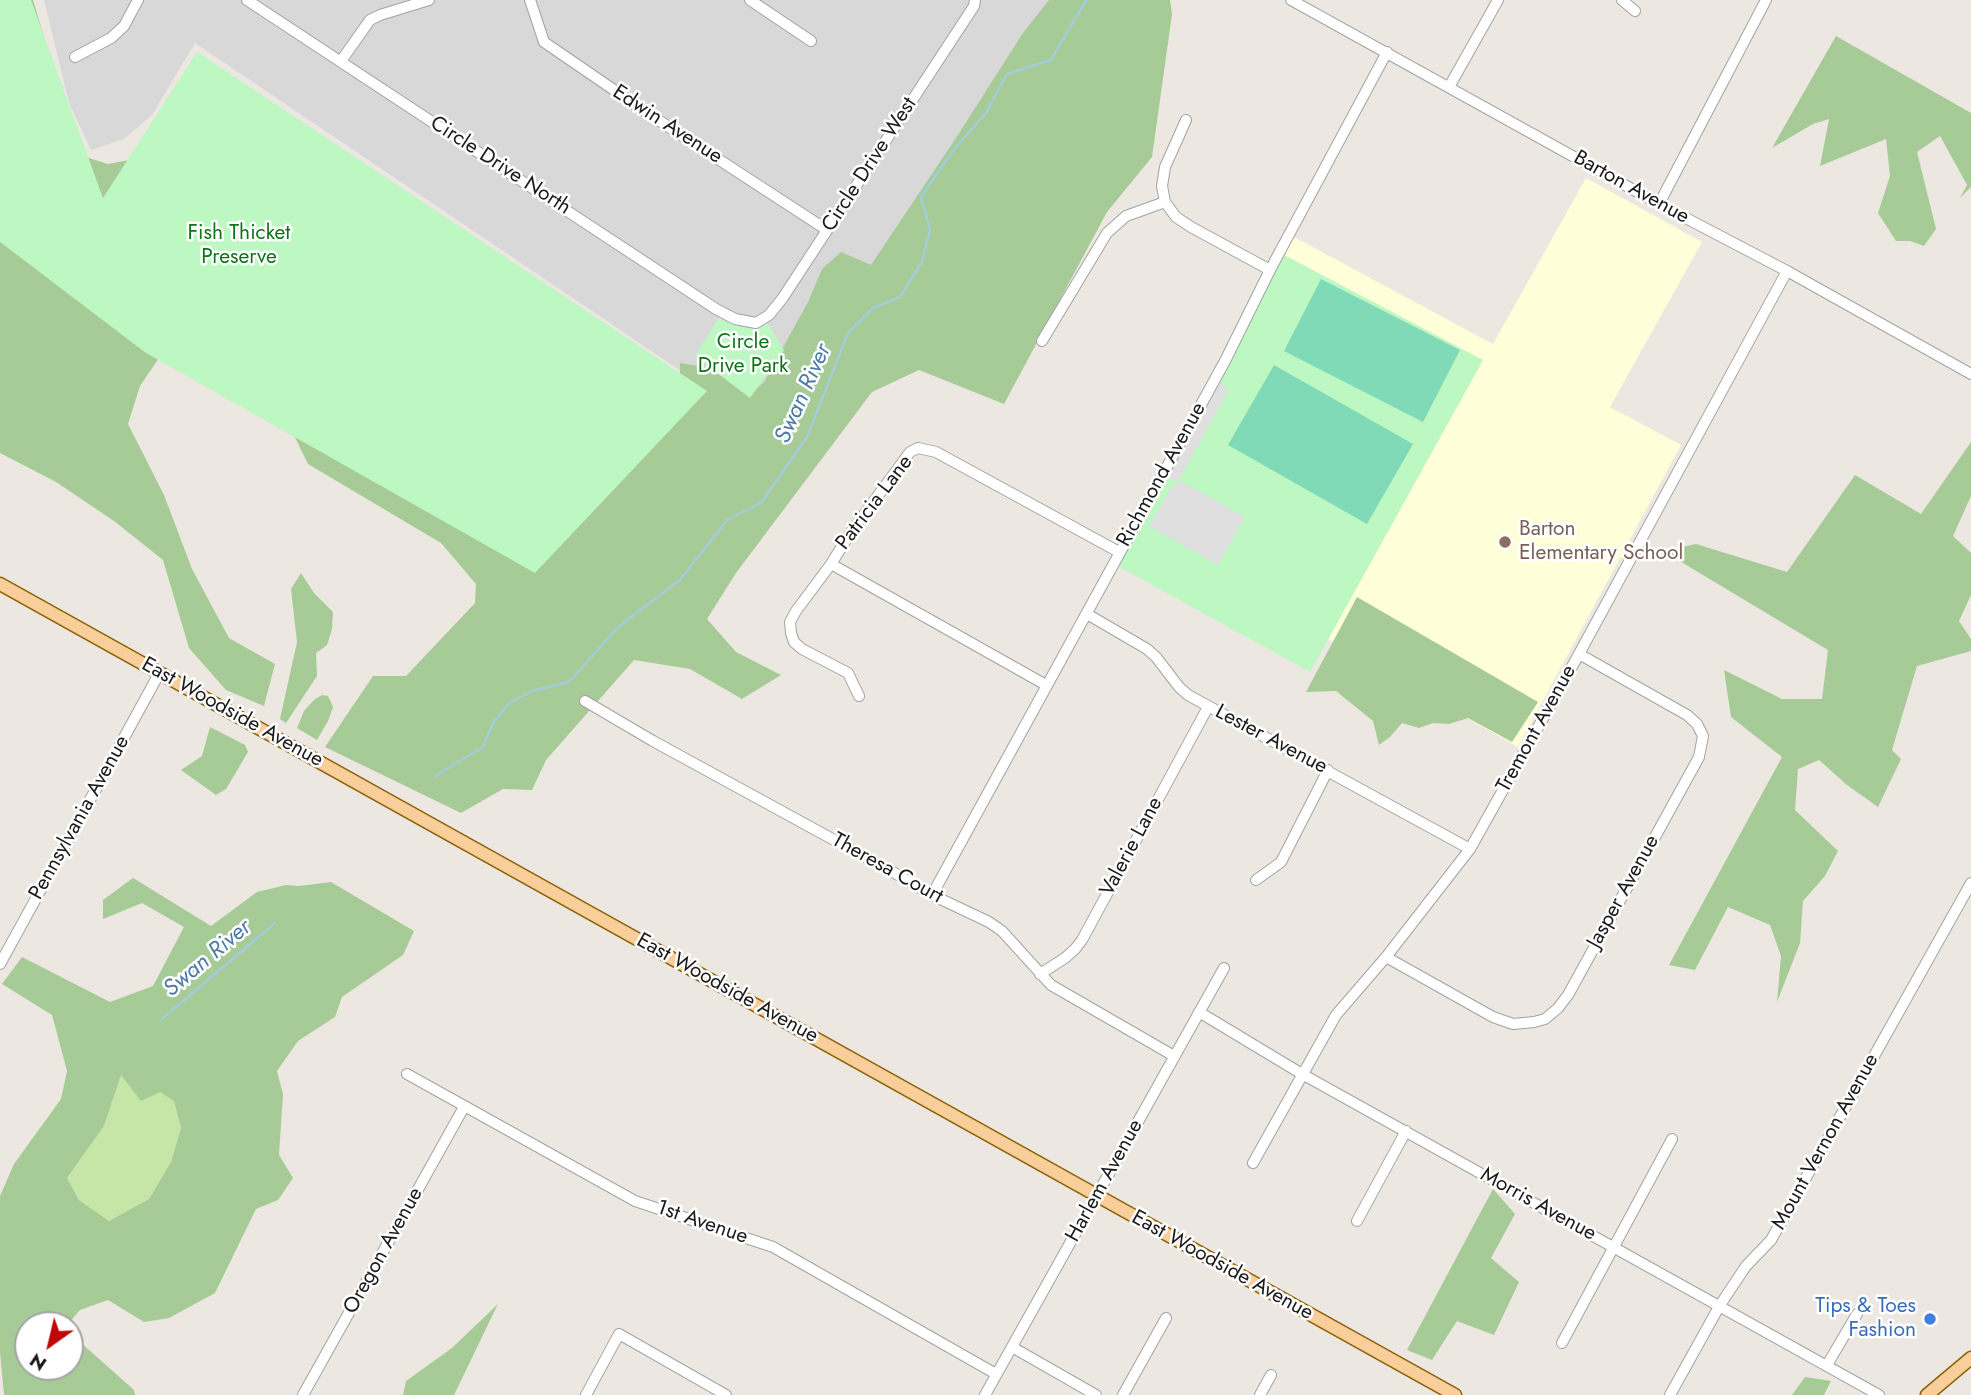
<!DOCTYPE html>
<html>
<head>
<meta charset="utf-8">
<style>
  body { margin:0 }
  #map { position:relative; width:1971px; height:1395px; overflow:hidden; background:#ece8e1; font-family:Jost,sans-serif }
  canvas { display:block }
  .north { position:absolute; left:14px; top:1311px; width:70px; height:70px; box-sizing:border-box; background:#fff; border:2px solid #a4a4a4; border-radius:50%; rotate:214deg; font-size:19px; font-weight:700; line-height:28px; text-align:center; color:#1b1b1b }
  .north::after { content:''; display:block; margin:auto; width:24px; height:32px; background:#c00707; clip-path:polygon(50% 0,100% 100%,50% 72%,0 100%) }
</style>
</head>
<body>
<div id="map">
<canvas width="1971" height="1395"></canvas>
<div class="north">N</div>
</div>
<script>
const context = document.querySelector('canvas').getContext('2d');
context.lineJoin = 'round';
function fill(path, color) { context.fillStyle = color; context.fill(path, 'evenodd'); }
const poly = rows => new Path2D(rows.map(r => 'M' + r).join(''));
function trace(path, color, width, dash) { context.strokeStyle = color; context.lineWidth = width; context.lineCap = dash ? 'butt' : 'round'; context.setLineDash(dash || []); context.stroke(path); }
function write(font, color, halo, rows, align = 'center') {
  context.font = font + ' Jost,sans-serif'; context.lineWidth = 5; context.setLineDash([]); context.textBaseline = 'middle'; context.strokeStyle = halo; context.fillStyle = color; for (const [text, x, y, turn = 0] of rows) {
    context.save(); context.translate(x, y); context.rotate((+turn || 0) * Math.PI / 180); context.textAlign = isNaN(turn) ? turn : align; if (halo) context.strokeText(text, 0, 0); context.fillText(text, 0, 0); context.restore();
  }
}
fill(poly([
  [44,0,1076,0,761,425,195,43,152,115,124,139,91,150,69,103]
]), '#d9d8d8');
fill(poly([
  [1586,178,1702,242,1610,407,1681,445,1518,747,1328,639,1483,360,1284,255,1294,237,1493,344]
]), '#fefed8');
fill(poly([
  [121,1074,160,1092,174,1101,181,1128,171,1162,149,1199,109,1221,79,1200,67,1178,104,1126]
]), '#c6e6a7');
fill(poly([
  [0,0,33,0,79,155,108,164,139,158,680,373,680,363,706,367,751,394,764,382,808,302,822,269,841,252,871,265,954,141,1023,33,1049,0,1170,0,1172,14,1152,157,1107,212,1004,404,919,370,872,392,736,573,707,619,736,652,781,675,742,699,690,669,634,660,546,760,532,790,503,789,461,813,325,747,373,676,406,676,475,603,476,584,441,543,308,464,270,386,165,349,140,386,128,424,164,495,192,569,229,638,275,664,264,706,226,690,189,648,163,560,114,521,56,482,0,453],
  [1836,36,1971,113,1971,187,1960,198,1967,185,1940,136,1917,152,1936,229,1924,246,1910,241,1896,241,1878,213,1890,176,1886,139,1820,166,1829,119,1813,124,1772,148],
  [1971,442,1971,496,1953,536,1971,553,1971,595,1959,621,1971,639,1971,651,1917,666,1892,750,1901,759,1878,807,1847,785,1819,760,1798,769,1795,810,1838,851,1825,876,1803,901,1800,943,1777,1002,1781,956,1770,925,1728,907,1695,970,1669,965,1782,757,1731,717,1724,670,1782,699,1822,699,1828,650,1663,551,1696,544,1787,572,1855,475,1921,514],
  [301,573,314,593,333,612,332,629,327,645,316,653,317,676,286,723,280,719,297,642,291,589],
  [1357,597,1538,702,1512,742,1468,718,1449,724,1433,723,1419,728,1402,723,1390,737,1379,745,1373,721,1336,691,1306,692],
  [322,695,328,696,333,707,328,721,317,740,297,728,304,711,314,700],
  [210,727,245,745,248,752,226,789,216,795,181,770,202,756],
  [133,878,211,926,257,892,286,885,299,886,331,882,414,931,403,955,342,997,335,1017,298,1041,277,1071,283,1094,279,1155,293,1178,278,1200,256,1209,215,1293,169,1318,144,1322,108,1300,80,1310,67,1325,28,1325,28,1367,70,1367,70,1333,134,1390,135,1395,4,1395,0,1352,0,1196,14,1164,61,1099,67,1071,52,1015,2,984,22,957,110,1002,153,986,184,927,142,903,103,919,103,900],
  [121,1075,141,1101,160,1092,174,1101,181,1128,171,1162,149,1199,109,1221,79,1200,67,1178,104,1126],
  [1493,1189,1515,1214,1491,1258,1519,1282,1494,1335,1457,1321,1432,1360,1407,1350],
  [498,1304,454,1395,403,1395,406,1381,452,1348],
  [1805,1377,1831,1381,1824,1395,1792,1395]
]), '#a6cb96');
fill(poly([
  [0,0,31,0,103,198,197,52,707,391,535,573,146,353,0,242],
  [1284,255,1483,360,1310,672,1116,565],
  [720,316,767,322,784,350,750,398,695,356]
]), '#bdf7c2');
fill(poly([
  [1321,279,1460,350,1423,422,1284,351],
  [1274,365,1413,444,1367,524,1228,445]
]), '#80dab7');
fill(poly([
  [1218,381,1229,389,1178,482,1165,476],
  [1181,481,1245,517,1218,565,1149,526,1173,484,1177,486]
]), '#dfdfdf');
trace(poly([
  [435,776,483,747,493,723,509,703,532,691,569,682,619,626,680,580,727,520,761,503,807,437,848,333,873,308,900,297,922,262,930,230,921,197,954,149,986,113,1007,74,1051,60,1086,0],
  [162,1019,275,923]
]), '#a2cdd9', 2.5);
const minor = poly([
  [247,0,716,309,735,319,756,323,769,315,782,299,974,6,975,0],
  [530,0,544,42,652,116,827,230],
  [750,0,811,41],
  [1291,0,1659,204,1787,271,1971,374],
  [1622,0,1635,11],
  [75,57,111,38,124,26,138,0],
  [341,61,370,20,380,15,429,0],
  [1449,87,1498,0],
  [1186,120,1165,167,1162,186,1165,202,1176,217,1191,227,1270,270],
  [1659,204,1766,0],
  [1042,341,1107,233,1126,216,1165,202],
  [831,564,1046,685],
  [1087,614,1147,649,1156,657,1179,687,1188,695,1470,849],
  [859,696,848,673,802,649,794,642,791,633,790,622,796,611,831,564,849,535,910,452,918,448,936,452,1119,552],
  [585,701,653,741,900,876,932,895,989,922,1002,931,1051,985,1174,1056],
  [1256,880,1281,862,1328,770],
  [932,895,1225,361,1270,270,1387,52],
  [1386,957,1493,1017,1513,1024,1534,1022,1545,1019,1558,1008,1568,995,1699,757,1703,736,1697,724,1687,715,1579,654],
  [0,964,160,672],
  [1040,974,1065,958,1075,949,1082,940,1208,707],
  [1199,1012,1302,1074,1879,1395],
  [407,1074,635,1201,773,1247,996,1374],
  [1253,1163,1336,1015,1386,957,1470,849,1579,654,1787,271],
  [1357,1221,1406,1131],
  [1562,1343,1672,1139],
  [1012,1347,1096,1395],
  [1827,1365,1857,1314],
  [303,1395,464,1107],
  [586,1395,619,1334,726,1395],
  [985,1395,1224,968],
  [1123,1395,1166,1318],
  [1260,1395,1271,1375],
  [1670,1395,1720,1305,1746,1266,1771,1240,1971,883]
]);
const major = poly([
  [0,584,1455,1395],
  [1927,1395,1971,1358]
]);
trace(minor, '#a2a2a2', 12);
trace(major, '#8d6005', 15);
trace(minor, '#fff', 10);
trace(major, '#f8cf9a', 12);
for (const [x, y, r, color] of [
  [1505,542,7,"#8d6e63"],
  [1930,1319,7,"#3f7fe0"]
]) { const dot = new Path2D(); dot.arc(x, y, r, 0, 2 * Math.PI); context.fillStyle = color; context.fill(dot); trace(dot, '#fff', 2.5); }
write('21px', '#1b1b1b', '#fff', [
  ["Edwin Avenue",667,125,33],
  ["Circle Drive West",870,165,-57],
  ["Circle Drive North",500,166,33],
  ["Barton Avenue",1631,188,29],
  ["Richmond Avenue",1162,475,-61],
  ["Patricia Lane",875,503,-53],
  ["East Woodside Avenue",232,713,29],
  ["Tremont Avenue",1537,729,-61],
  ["Lester Avenue",1271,740,28],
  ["Pennsylvania Avenue",80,818,-61],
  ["Valerie Lane",1132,847,-62],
  ["Theresa Court",887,869,29],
  ["Jasper Avenue",1624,892,-61],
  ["East Woodside Avenue",727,989,29],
  ["Mount Vernon Avenue",1826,1142,-61],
  ["Harlem Avenue",1105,1181,-61],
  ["Morris Avenue",1538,1205,29],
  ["1st Avenue",702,1223,19],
  ["Oregon Avenue",384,1251,-61],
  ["East Woodside Avenue",1222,1266,29]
]);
write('21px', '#0e7417', '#fff', [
  ["Fish Thicket",239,234],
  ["Preserve",239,258],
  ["Circle",743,343],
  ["Drive Park",743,367]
]);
write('21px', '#785e54', '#fff', [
  ["Barton",1519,530],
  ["Elementary School",1519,554]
], 'left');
write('21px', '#366cbe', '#fff', [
  ["Tips & Toes",1916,1307],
  ["Fashion",1916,1331]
], 'right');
write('italic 23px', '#4c79a6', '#fff', [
  ["Swan River",804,394,-66],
  ["Swan River",208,959,-40]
]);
</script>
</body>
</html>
